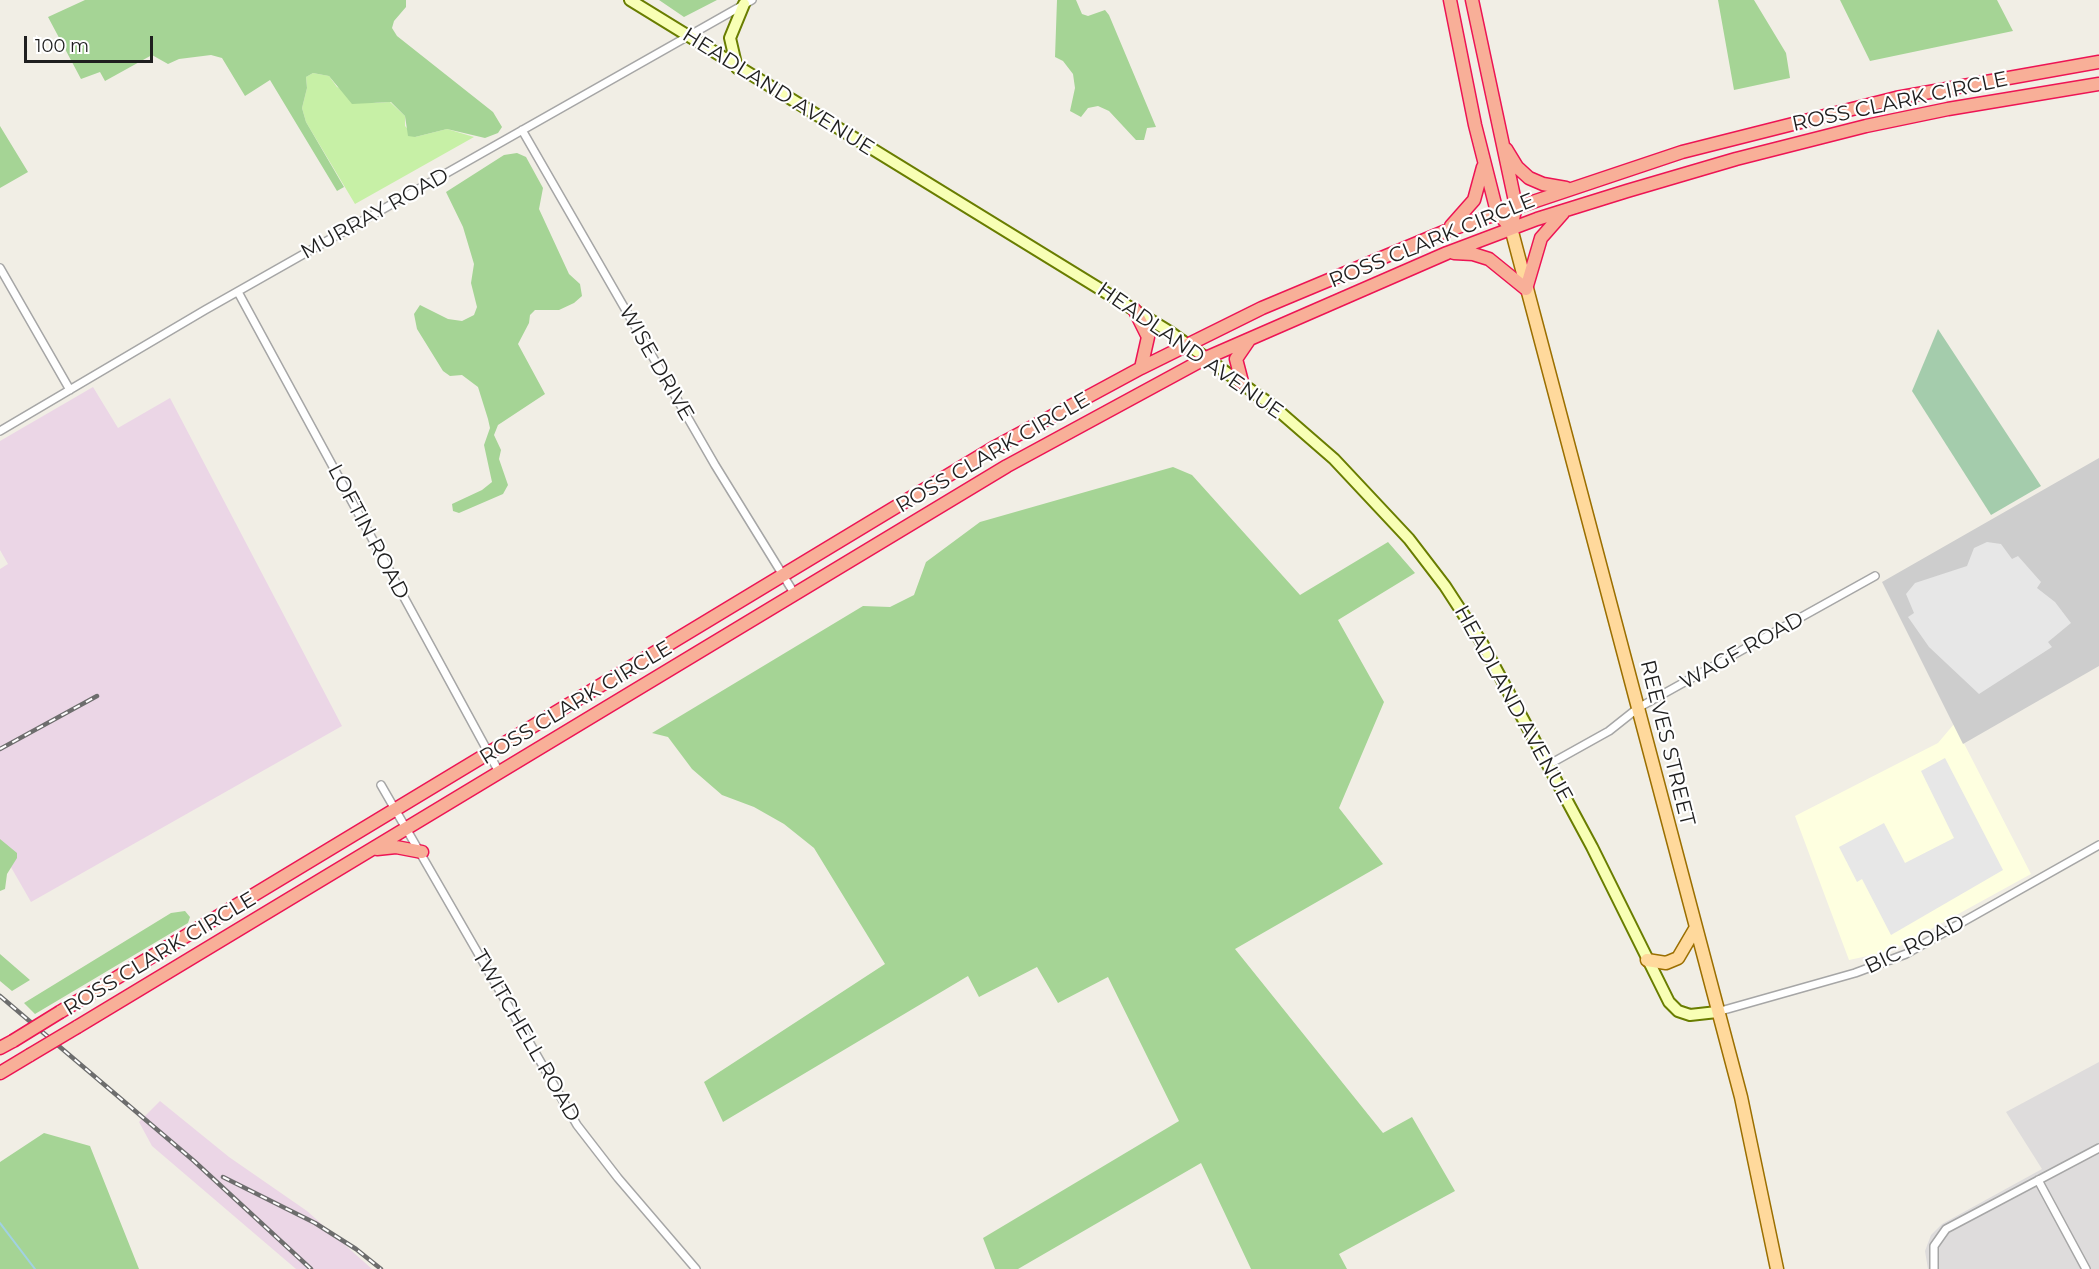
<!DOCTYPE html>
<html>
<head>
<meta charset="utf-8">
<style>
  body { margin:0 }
  #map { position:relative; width:2099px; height:1269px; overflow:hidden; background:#f1eee5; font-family:Montserrat,sans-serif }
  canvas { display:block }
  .scale { position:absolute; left:24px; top:36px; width:129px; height:27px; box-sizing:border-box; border:3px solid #1f1f1f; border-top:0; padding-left:8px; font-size:18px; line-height:21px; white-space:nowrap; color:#1f1f1f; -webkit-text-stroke:4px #fff; paint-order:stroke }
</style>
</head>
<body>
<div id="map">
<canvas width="2099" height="1269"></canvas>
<div class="scale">100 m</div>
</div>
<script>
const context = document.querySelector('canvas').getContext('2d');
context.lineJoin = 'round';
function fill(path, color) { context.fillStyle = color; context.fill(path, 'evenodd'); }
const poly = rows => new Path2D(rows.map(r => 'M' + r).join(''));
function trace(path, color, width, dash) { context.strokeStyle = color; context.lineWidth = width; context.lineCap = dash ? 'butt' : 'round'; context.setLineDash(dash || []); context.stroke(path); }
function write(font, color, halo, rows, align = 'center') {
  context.font = font + ' Montserrat,sans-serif'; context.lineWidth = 4.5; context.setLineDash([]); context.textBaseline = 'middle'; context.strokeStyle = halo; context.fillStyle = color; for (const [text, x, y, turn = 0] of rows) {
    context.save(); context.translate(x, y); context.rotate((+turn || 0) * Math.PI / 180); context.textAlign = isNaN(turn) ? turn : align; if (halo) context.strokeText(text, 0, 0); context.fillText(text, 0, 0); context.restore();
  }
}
fill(poly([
  [2099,1062,2099,1269,1928,1269,1925,1251,1931,1235,1942,1224,2042,1169,2006,1112]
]), '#dedcdc');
fill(poly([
  [93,387,118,428,170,398,342,726,31,902,0,848,0,569,8,564,0,550,0,441],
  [160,1101,229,1157,307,1211,372,1269,296,1269,152,1146,139,1122]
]), '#ebd6e6');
fill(poly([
  [1954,724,2031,874,1891,951,1849,960,1795,816,1938,743]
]), '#feffe0');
fill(poly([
  [2099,458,2099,666,1963,744,1882,582]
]), '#cdcdcd');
fill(poly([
  [313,73,329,76,337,87,375,103,390,102,405,116,405,126,415,137,447,129,474,137,355,204,306,122,302,108,307,88,306,77]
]), '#c7f0a6');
fill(poly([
  [85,0,406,0,406,7,394,21,392,28,397,36,493,112,502,127,498,133,485,138,447,129,415,137,408,136,405,116,391,102,352,104,329,76,313,73,306,77,307,88,302,108,306,122,344,187,337,191,270,80,245,96,222,58,211,55,179,59,168,64,152,55,105,81,100,72,81,79,48,17],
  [659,0,717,0,684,17],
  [1057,0,1076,0,1082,14,1088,16,1105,10,1109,15,1156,127,1147,128,1144,140,1136,140,1109,111,1098,106,1088,108,1081,117,1070,111,1075,88,1073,74,1063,61,1055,57],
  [1718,0,1754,0,1786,53,1790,78,1734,90],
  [1840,0,1997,0,2013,31,1870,61],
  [0,126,28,172,0,188],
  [517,153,526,157,543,188,539,209,569,274,580,284,582,296,574,303,559,310,535,310,530,315,529,323,518,344,545,394,498,425,494,435,501,450,499,459,508,485,503,494,459,513,453,511,452,504,482,490,492,482,484,445,490,428,488,419,478,387,462,375,450,376,443,371,417,329,414,314,420,305,448,319,462,321,474,315,477,307,471,283,474,264,463,227,446,192,504,155],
  [1173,467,1192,475,1300,595,1388,542,1415,573,1338,620,1384,702,1339,808,1383,864,1235,949,1383,1133,1412,1117,1455,1191,1339,1254,1347,1269,1251,1269,1201,1163,1018,1269,995,1269,983,1238,1179,1121,1108,977,1058,1003,1037,967,979,997,968,976,723,1122,704,1082,885,964,814,848,784,824,754,807,722,795,692,769,668,737,652,733,863,606,890,607,914,595,926,562,980,522],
  [0,839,17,853,17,858,7,874,5,889,0,891],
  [185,911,190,917,188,923,35,1014,24,1003,171,913],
  [0,954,30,980,12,991,0,981],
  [44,1133,90,1146,139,1269,0,1269,0,1162]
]), '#a5d495');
fill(poly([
  [1938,329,2041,486,1991,515,1912,391]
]), '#a4ccac');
fill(poly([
  [1987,542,2001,544,2012,559,2018,556,2041,582,2037,588,2055,602,2071,623,2048,642,2052,647,1979,694,1929,647,1908,617,1914,613,1906,594,1915,583,1967,566,1974,548],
  [1945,758,2003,870,1891,935,1862,879,1857,882,1839,847,1884,823,1905,863,1954,838,1921,771]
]), '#e7e7e7');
trace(poly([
  [0,1223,35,1269]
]), '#a1d1e3', 2);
const minor = poly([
  [522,130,715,465,794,593],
  [0,268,70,390],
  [238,292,499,772],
  [0,431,205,310,752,0],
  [1548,765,1609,731,1638,708,1875,576],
  [381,785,577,1125,618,1178,696,1269],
  [1717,1012,1855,973,1906,954,2099,845],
  [2038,1180,2086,1269],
  [1934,1269,1934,1246,1946,1229,2099,1148]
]);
const secondary = poly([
  [630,0,1170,332,1273,406,1334,459,1409,539,1445,586,1482,643,1592,847,1669,1002,1678,1011,1690,1015,1717,1012],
  [737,68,730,38,744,4]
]);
const primary = poly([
  [1511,228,1741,1097,1777,1269],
  [1647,960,1666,963,1678,958,1695,929]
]);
const trunk = poly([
  [1450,0,1475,125,1497,212,1511,228],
  [1472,0,1516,206,1511,228],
  [1506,149,1517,167,1529,178,1543,184,1566,188],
  [1451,226,1474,200,1483,167],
  [1454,253,1473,254,1489,259,1526,289,1541,238,1563,213],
  [1134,309,1148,337,1141,368],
  [1242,382,1236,359,1249,340],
  [377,849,396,847,422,852],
  [60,1012,995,447,1141,368,1262,308,1446,231,1682,152,1896,98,2099,62],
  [77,1027,1007,466,1206,358,1447,253,1537,219,1627,191,1736,159,1866,126,1948,109,2099,84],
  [0,1048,13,1041],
  [0,1073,30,1055]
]);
trace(minor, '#a6a6a6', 10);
trace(secondary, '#697d00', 14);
trace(primary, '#9b6f00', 15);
trace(trunk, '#ed1454', 15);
trace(minor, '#fff', 7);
trace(secondary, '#f8ffb5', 10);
trace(primary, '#ffd99c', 12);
trace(trunk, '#f8af98', 12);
const rail = poly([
  [0,749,97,696],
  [0,996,194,1161,311,1269],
  [223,1177,315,1223,356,1249,381,1269]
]);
trace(rail, '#6d6d6d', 4.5);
trace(rail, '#fff', 2, [7]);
const trunkBridge = poly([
  [13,1041,60,1012],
  [30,1055,77,1027]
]);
trace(trunkBridge, '#ed1454', 15, []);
trace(trunkBridge, '#f8af98', 12);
write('21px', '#1f1f1f', '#fff', [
  ["HEADLAND AVENUE",778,92,32],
  ["ROSS CLARK CIRCLE",1900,102,-12],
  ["MURRAY ROAD",375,214,-29],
  ["ROSS CLARK CIRCLE",1432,241,-22],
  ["HEADLAND AVENUE",1190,351,35],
  ["WISE DRIVE",656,363,60],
  ["ROSS CLARK CIRCLE",993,453,-30],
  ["LOFTIN ROAD",368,532,62],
  ["WAGF ROAD",1742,651,-29],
  ["ROSS CLARK CIRCLE",576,703,-31],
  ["HEADLAND AVENUE",1513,704,61],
  ["REEVES STREET",1667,743,76],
  ["BIC ROAD",1915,945,-26],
  ["ROSS CLARK CIRCLE",160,954,-31],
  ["TWITCHELL ROAD",526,1036,60]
]);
</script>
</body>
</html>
